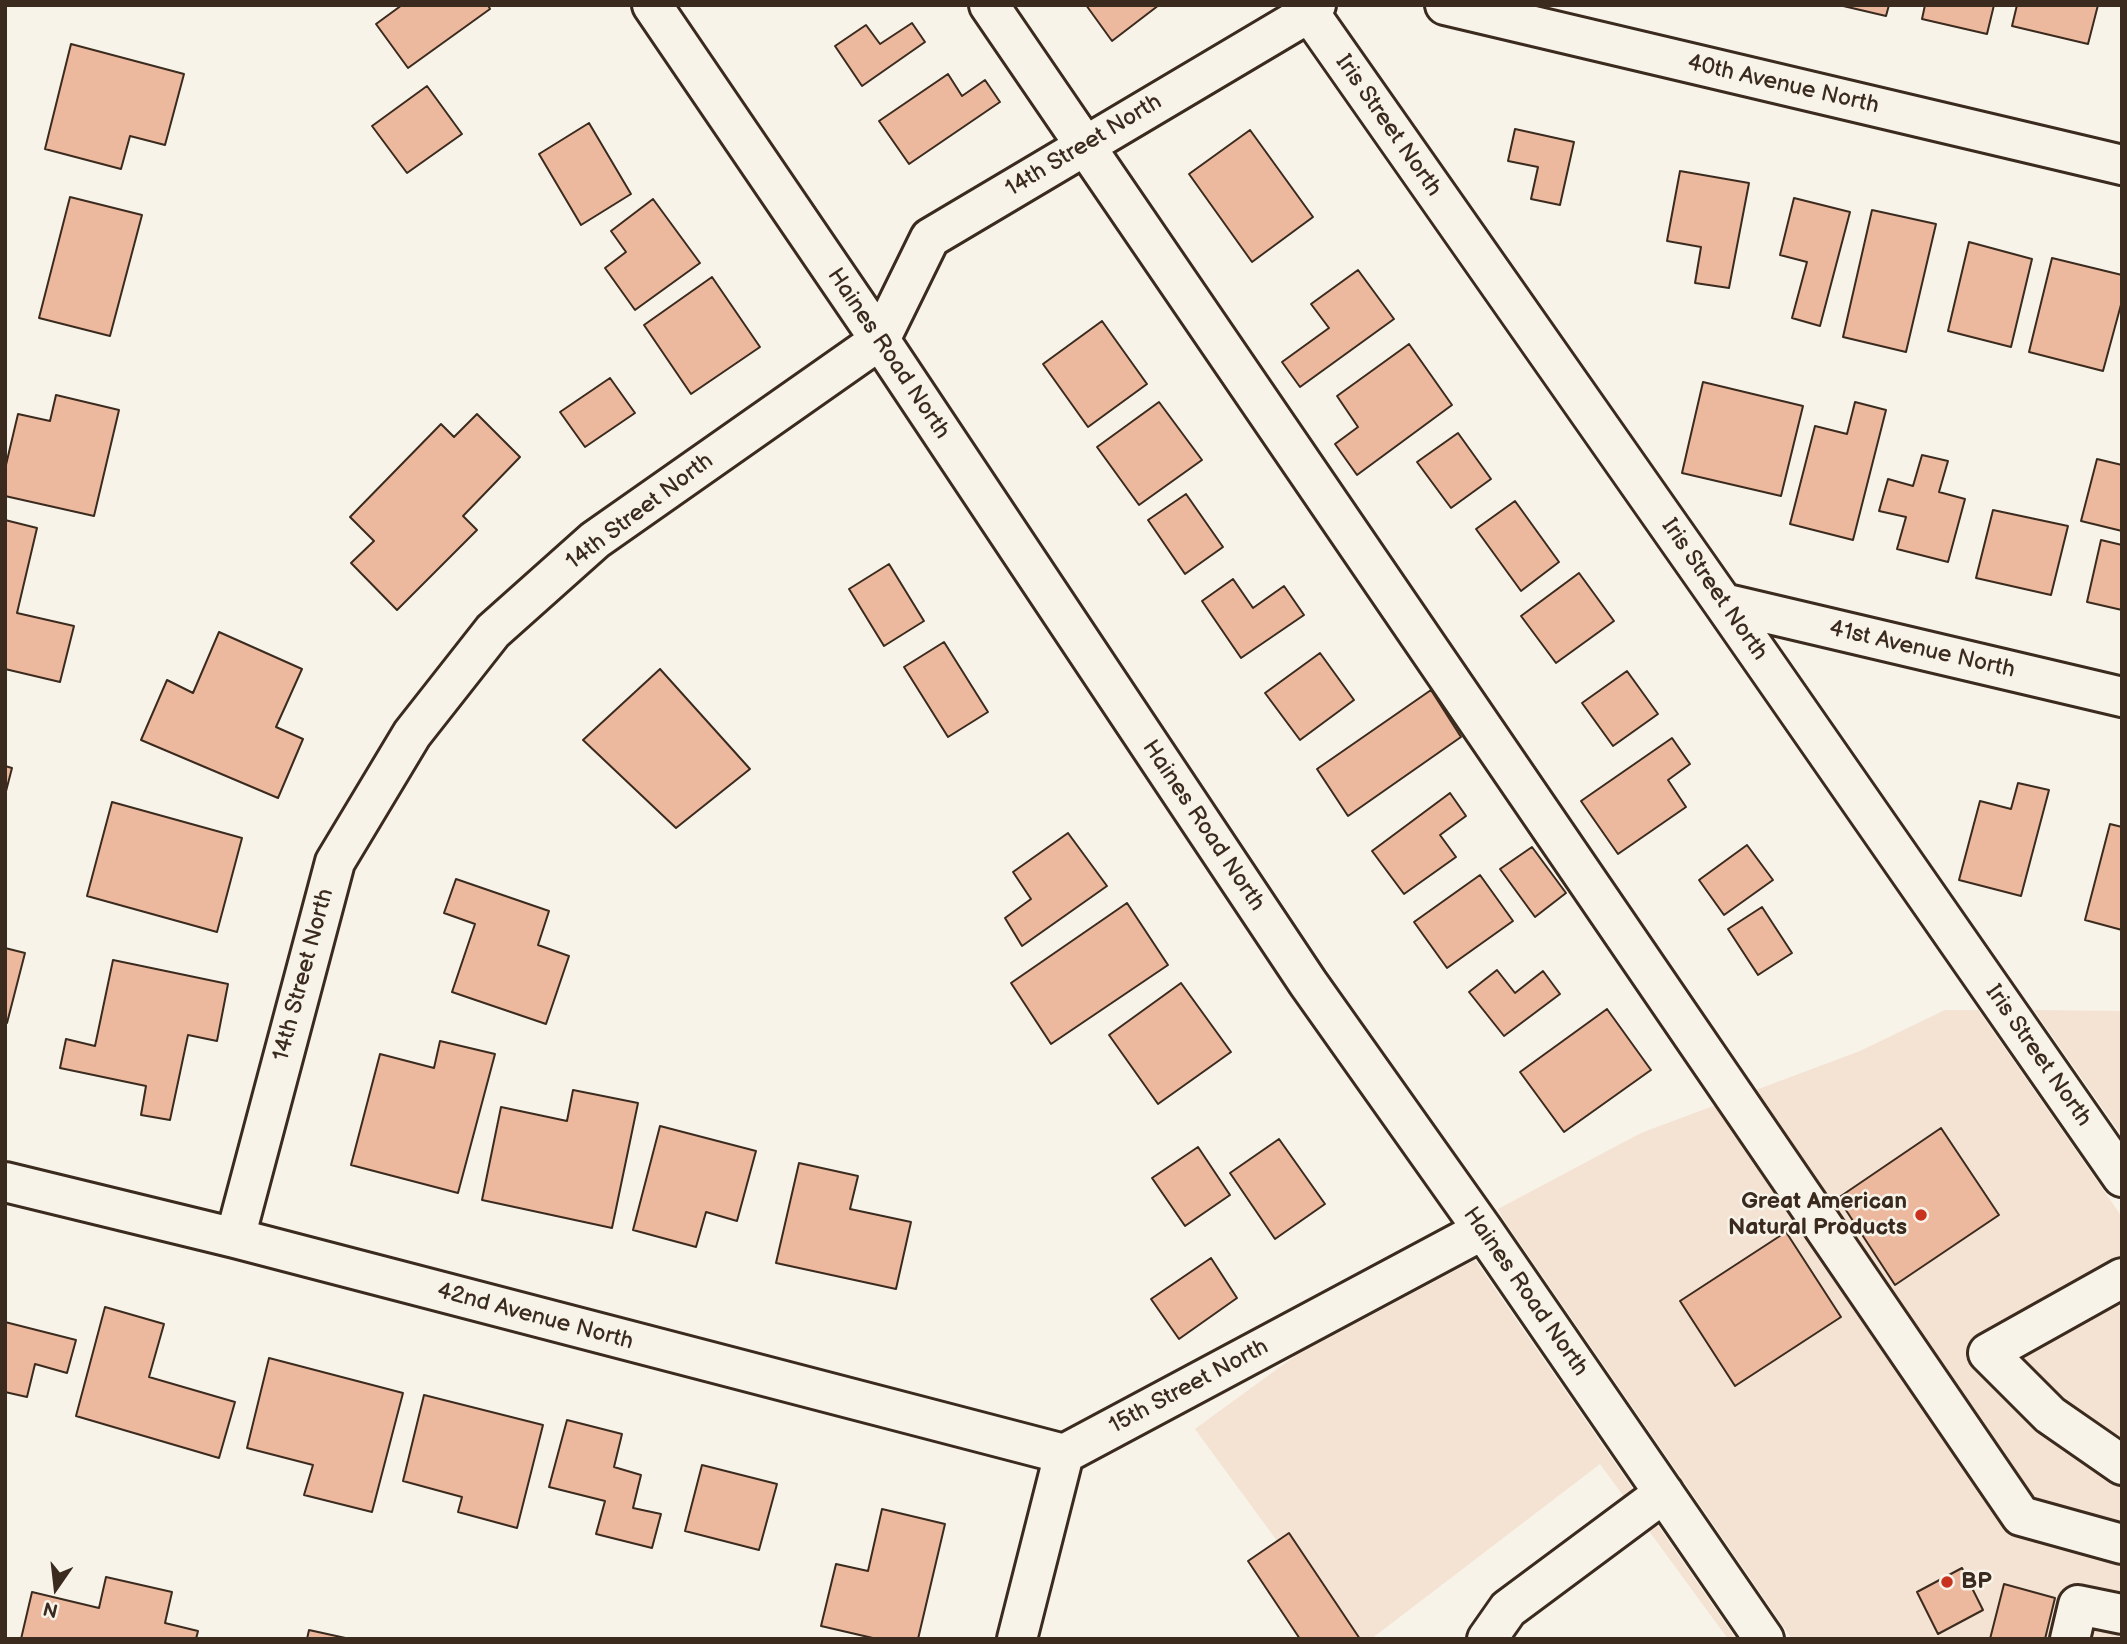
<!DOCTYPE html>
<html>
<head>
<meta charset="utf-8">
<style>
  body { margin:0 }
  #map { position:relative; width:2127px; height:1644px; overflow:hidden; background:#f7f3e8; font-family:"Balsamiq Sans",sans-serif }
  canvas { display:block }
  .frame { position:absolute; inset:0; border:7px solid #3b2a1e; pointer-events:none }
  .north { position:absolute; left:21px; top:1553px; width:70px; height:70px; -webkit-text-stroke:5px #f7f3e8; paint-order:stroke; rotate:194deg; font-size:19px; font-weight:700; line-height:28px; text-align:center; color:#3b2a1e }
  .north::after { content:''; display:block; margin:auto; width:24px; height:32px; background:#3b2a1e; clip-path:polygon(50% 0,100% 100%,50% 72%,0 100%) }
</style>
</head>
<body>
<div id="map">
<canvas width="2127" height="1644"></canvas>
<div class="frame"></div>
<div class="north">N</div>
</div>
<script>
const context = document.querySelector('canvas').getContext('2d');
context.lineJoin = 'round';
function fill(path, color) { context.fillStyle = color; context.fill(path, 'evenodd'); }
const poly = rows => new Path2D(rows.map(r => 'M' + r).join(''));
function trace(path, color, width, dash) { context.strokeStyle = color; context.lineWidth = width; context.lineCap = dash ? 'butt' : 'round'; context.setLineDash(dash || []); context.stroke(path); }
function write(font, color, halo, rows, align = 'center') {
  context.font = font + ' "Balsamiq Sans",sans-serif'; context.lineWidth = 5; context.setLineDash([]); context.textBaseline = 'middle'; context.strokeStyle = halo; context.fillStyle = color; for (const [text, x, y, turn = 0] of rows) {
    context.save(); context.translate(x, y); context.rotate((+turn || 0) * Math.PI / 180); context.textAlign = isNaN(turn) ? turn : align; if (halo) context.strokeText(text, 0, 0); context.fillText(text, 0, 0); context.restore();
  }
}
fill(poly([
  [1945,1010,1978,1010,2122,1217,2122,1639,1792,1639,1502,1217,1498,1209,1641,1133,1860,1051],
  [2034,1010,2122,1011,2122,1136],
  [1475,1260,1736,1639,1728,1639,1600,1464,1371,1639,1349,1639,1195,1429,1295,1356]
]), '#f4e2d2');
const building = poly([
  [402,5,488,5,490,9,408,68,376,24,402,5],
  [1086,5,1159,5,1112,41,1086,5],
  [1839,5,1889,5,1886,16,1839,5],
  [1925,5,1994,5,1987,34,1922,19,1925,5],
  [2017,5,2098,5,2088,44,2012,26,2017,5],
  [912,23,925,42,862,86,835,46,866,25,880,44,912,23],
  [71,44,184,74,165,145,130,136,121,169,45,149,71,44],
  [948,74,962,96,985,80,1000,102,909,164,879,121,948,74],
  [427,86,462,134,407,173,372,126,427,86],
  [589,123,631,194,581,225,539,154,589,123],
  [1515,129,1574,142,1560,205,1531,199,1538,167,1508,161,1515,129],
  [1250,130,1313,217,1252,262,1189,174,1250,130],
  [1680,171,1749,183,1729,288,1695,283,1701,247,1667,241,1680,171],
  [70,197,142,215,110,336,39,318,70,197],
  [1794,198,1850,212,1820,326,1792,318,1807,262,1780,255,1794,198],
  [653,199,700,263,635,310,605,268,626,252,611,231,653,199],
  [1872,210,1936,224,1906,352,1843,337,1872,210],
  [1969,242,2032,259,2011,347,1948,331,1969,242],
  [2052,258,2122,275,2122,301,2103,371,2029,352,2052,258],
  [1358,270,1394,319,1300,387,1282,362,1329,328,1311,304,1358,270],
  [712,277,760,347,691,394,644,325,712,277],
  [1102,321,1147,384,1088,427,1043,364,1102,321],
  [1409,344,1452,405,1357,475,1335,444,1358,427,1337,396,1409,344],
  [610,378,635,413,585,447,560,412,610,378],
  [1703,382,1803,406,1781,496,1682,473,1703,382],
  [56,395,119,410,94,516,5,496,5,469,18,414,50,421,56,395],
  [1159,402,1202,460,1139,505,1097,447,1159,402],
  [1855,402,1886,410,1853,540,1790,524,1815,426,1847,434,1855,402],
  [477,414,520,457,463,516,477,530,397,610,351,563,374,541,350,517,441,424,454,437,477,414],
  [1458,433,1491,479,1451,508,1417,462,1458,433],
  [1922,455,1948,461,1939,492,1965,499,1948,562,1897,549,1906,517,1879,511,1888,479,1913,486,1922,455],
  [2097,459,2122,465,2122,531,2081,521,2097,459],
  [1186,494,1223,547,1185,574,1148,520,1186,494],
  [1515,501,1559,562,1521,591,1476,529,1515,501],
  [1993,510,2068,526,2051,595,1976,578,1993,510],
  [5,520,37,528,17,613,74,626,60,682,5,669,5,520],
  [2101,540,2122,545,2122,610,2087,602,2101,540],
  [889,564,924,621,884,646,849,589,889,564],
  [1579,573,1614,621,1556,663,1521,616,1579,573],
  [1233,579,1253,608,1284,586,1304,615,1241,658,1202,601,1233,579],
  [219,632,302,669,276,727,303,739,278,798,141,740,167,680,193,693,219,632],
  [944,642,988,712,948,737,904,667,944,642],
  [1320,653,1354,700,1300,740,1265,693,1320,653],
  [660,669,750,769,676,828,583,740,660,669],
  [1627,671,1658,714,1613,746,1582,703,1627,671],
  [1431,690,1461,737,1348,816,1317,769,1431,690],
  [1672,738,1690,764,1668,780,1686,807,1618,854,1581,801,1672,738],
  [5,766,12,768,5,795,5,766],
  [2018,783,2049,790,2021,896,1959,880,1980,801,2011,809,2018,783],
  [1450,793,1466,816,1440,835,1456,857,1404,894,1372,851,1450,793],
  [112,802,242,838,217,932,87,896,112,802],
  [2110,824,2122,827,2122,930,2085,920,2110,824],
  [1068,833,1107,886,1022,946,1005,918,1031,899,1013,872,1068,833],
  [1747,845,1773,880,1724,915,1699,880,1747,845],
  [1532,847,1566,893,1535,917,1500,869,1532,847],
  [1480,875,1513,921,1447,968,1414,922,1480,875],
  [456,879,549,911,538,945,569,956,546,1024,452,992,475,924,444,913,456,879],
  [1127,903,1168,965,1051,1044,1011,983,1127,903],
  [1762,907,1792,953,1758,975,1728,929,1762,907],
  [5,948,25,953,7,1023,5,1023,5,948],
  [113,960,228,984,217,1041,188,1035,170,1120,141,1115,146,1086,60,1068,66,1039,95,1046,113,960],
  [1497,970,1515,993,1543,971,1560,994,1504,1036,1469,992,1497,970],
  [1181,983,1231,1052,1158,1104,1109,1035,1181,983],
  [1607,1009,1651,1070,1564,1132,1520,1072,1607,1009],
  [440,1041,495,1054,458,1193,351,1165,380,1054,434,1068,440,1041],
  [573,1090,638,1103,612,1228,482,1200,501,1107,567,1121,573,1090],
  [660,1126,756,1151,737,1221,706,1212,696,1247,633,1230,660,1126],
  [1941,1128,1999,1215,1895,1285,1838,1198,1941,1128],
  [1279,1139,1325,1204,1275,1239,1230,1173,1279,1139],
  [1198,1147,1230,1195,1185,1226,1152,1178,1198,1147],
  [799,1163,858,1176,850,1209,911,1222,896,1289,776,1263,799,1163],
  [1786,1232,1841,1317,1735,1386,1680,1301,1786,1232],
  [1211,1258,1237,1298,1179,1339,1151,1299,1211,1258],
  [105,1307,164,1324,149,1377,235,1402,219,1458,76,1416,105,1307],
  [5,1322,76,1340,67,1373,35,1364,27,1397,5,1392,5,1322],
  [269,1358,403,1393,372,1512,304,1495,313,1465,247,1448,269,1358],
  [424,1395,543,1425,517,1528,458,1512,462,1497,403,1481,424,1395],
  [567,1420,622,1434,614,1467,641,1475,633,1508,661,1514,652,1548,596,1534,605,1501,549,1487,567,1420],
  [702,1465,777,1484,759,1550,685,1531,702,1465],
  [882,1509,945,1524,918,1639,877,1639,821,1626,836,1564,868,1571,882,1509],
  [1289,1533,1360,1639,1300,1639,1248,1561,1289,1533],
  [1962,1568,1983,1610,1938,1634,1917,1592,1962,1568],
  [106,1577,172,1592,165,1623,198,1631,196,1639,21,1639,32,1592,99,1608,106,1577],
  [2004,1584,2055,1598,2045,1639,1990,1639,2004,1584],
  [309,1630,350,1639,307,1639,309,1630]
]);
fill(building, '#ecb99e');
trace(building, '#3b2a1e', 2);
const minor = poly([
  [652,5,880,340,1308,983,1483,1230,1764,1639],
  [989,5,2021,1516,2122,1544],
  [1304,5,1723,603,2122,1177],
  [1445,5,2122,165],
  [1723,603,2122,697],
  [5,1182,235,1238,1064,1454],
  [235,1238,335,862,412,734,493,631,595,540,880,340,930,238,1309,13,1316,5],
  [2122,1278,1988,1353,2050,1415,2122,1465],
  [1017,1639,1064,1454,1483,1230],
  [1487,1639,1508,1609,1664,1493],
  [2070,1639,2078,1605,2122,1614]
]);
trace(minor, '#3b2a1e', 44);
trace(minor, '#f7f3e8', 38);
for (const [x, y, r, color] of [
  [1921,1215,7,"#c8321e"],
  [1947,1582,7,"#c8321e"]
]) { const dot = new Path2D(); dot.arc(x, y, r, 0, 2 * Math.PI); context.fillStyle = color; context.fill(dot); trace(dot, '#f7f3e8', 2.5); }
write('23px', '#3b2a1e', '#f7f3e8', [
  ["40th Avenue North",1783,85,13],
  ["Iris Street North",1388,126,55],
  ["14th Street North",1084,146,-31],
  ["Haines Road North",888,354,56],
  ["14th Street North",640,512,-37],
  ["Iris Street North",1714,590,55],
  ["41st Avenue North",1922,650,13],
  ["Haines Road North",1203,826,56],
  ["14th Street North",304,975,-75],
  ["Iris Street North",2038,1056,55],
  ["Haines Road North",1525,1292,55],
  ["42nd Avenue North",535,1317,15],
  ["15th Street North",1189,1387,-28]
]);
write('bold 23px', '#3b2a1e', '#f7f3e8', [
  ["Great American",1907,1202],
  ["Natural Products",1907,1228],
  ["BP",1961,1582,"left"]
], 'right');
</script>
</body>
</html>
